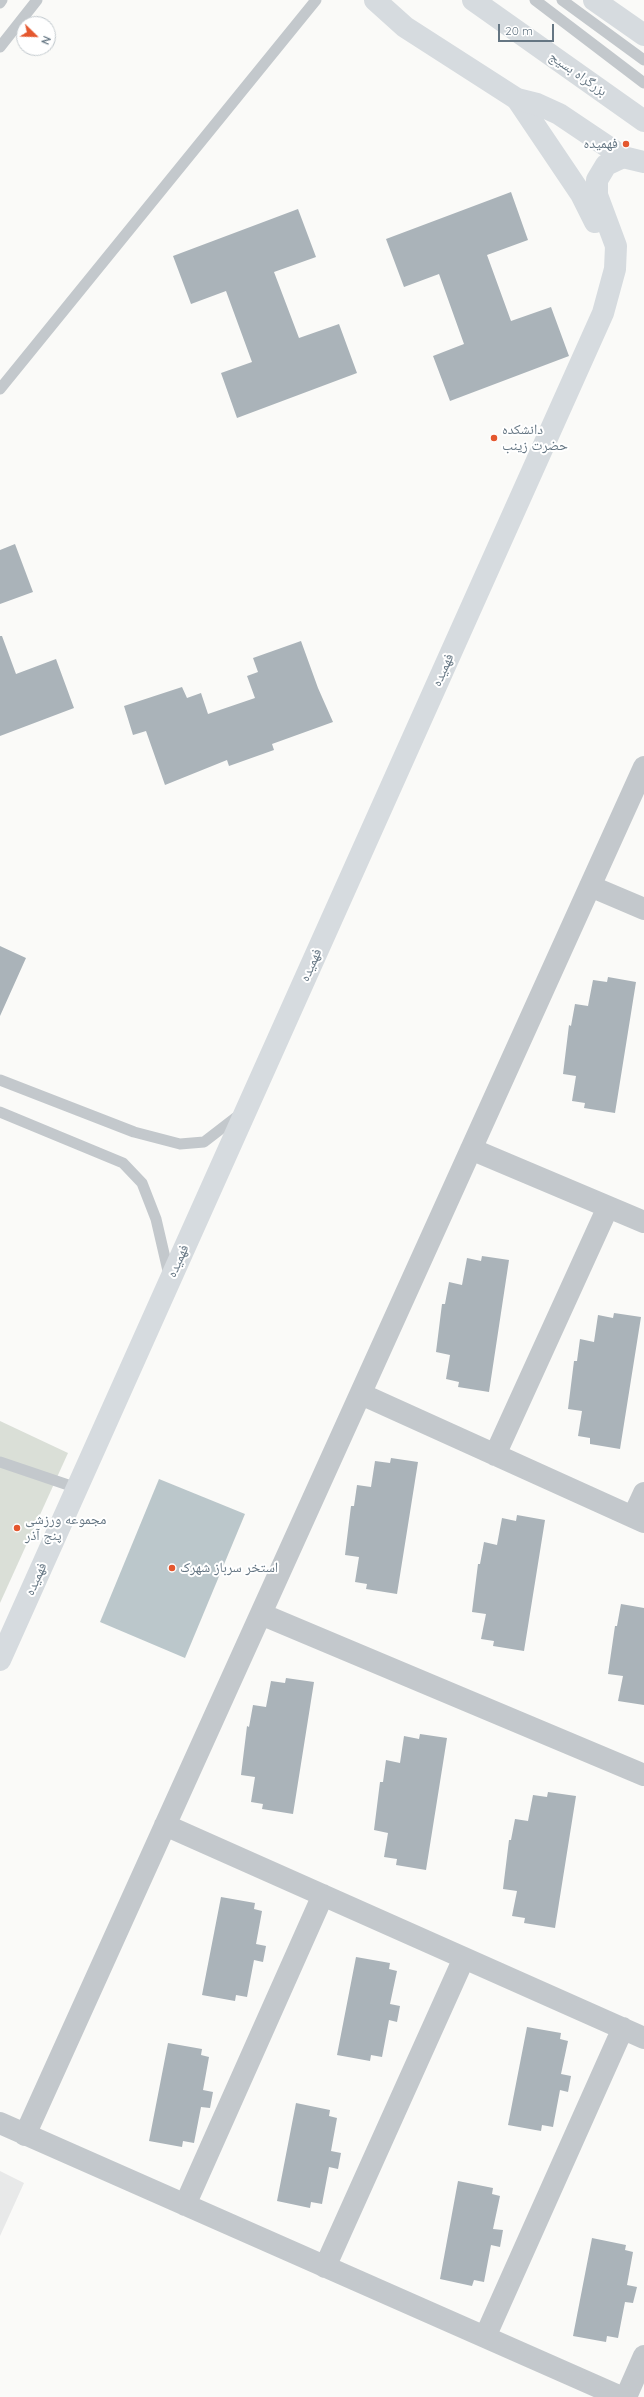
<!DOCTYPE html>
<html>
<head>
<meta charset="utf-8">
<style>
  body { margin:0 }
  #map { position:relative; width:644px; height:2397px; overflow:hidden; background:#fafaf8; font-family:Quicksand,sans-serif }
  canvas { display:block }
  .north { position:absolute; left:16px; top:16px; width:40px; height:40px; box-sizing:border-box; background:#fff; border:1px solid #c1c8cd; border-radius:50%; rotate:113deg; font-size:11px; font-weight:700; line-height:16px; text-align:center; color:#657683 }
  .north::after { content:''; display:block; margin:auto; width:14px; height:18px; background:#e4572e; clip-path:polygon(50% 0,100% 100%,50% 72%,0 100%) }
  .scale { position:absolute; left:498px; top:24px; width:56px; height:18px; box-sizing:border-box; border:2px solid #657683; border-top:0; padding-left:5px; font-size:12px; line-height:14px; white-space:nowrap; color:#657683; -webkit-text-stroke:3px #fff; paint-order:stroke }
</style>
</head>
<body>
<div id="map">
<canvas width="644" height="2397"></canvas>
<div class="north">N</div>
<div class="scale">20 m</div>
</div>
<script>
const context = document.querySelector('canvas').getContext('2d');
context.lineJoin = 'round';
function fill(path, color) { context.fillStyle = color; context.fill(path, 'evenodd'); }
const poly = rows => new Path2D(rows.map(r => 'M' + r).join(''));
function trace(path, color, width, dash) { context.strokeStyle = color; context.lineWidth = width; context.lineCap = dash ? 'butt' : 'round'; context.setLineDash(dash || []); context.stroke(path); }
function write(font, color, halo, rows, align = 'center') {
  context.font = font + ' Quicksand,"Noto Naskh Arabic",sans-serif'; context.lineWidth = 4; context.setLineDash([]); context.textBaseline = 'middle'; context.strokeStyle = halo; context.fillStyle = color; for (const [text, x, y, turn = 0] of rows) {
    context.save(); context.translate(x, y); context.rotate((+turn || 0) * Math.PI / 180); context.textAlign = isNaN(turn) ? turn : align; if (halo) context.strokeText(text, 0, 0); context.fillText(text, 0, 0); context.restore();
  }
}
fill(poly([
  [0,2171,24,2183,0,2236]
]), '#e8e9e9');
fill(poly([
  [0,1421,68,1453,0,1603]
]), '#dadfd7');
fill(poly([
  [159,1479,245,1514,185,1658,100,1622]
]), '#bbc7cb');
fill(poly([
  [511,192,528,240,487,255,511,321,551,307,569,356,450,401,433,356,464,344,439,274,404,287,386,239],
  [298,209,316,257,274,272,299,338,339,324,357,373,237,418,221,373,252,362,226,291,191,304,173,256],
  [15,544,33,592,0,604,0,550],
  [0,636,2,636,16,674,56,659,74,708,0,736],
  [301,641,318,688,333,722,272,744,274,750,229,766,227,760,165,785,146,731,133,735,124,706,182,687,187,698,201,693,208,714,255,698,247,676,258,672,253,658],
  [0,946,26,958,0,1016],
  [608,977,636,982,615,1113,584,1108,585,1103,572,1101,576,1076,563,1074,569,1025,571,1026,575,1004,588,1006,593,980,607,982],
  [482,1256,509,1260,489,1392,458,1387,459,1382,446,1379,450,1355,436,1352,442,1304,445,1304,449,1282,462,1285,467,1258,481,1261],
  [614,1313,641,1317,620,1449,590,1444,590,1438,578,1436,582,1411,568,1409,574,1361,577,1361,580,1339,594,1342,598,1315,613,1318],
  [391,1458,418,1462,397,1594,366,1589,367,1584,355,1582,359,1557,345,1555,351,1506,354,1506,357,1485,371,1487,375,1461,390,1463],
  [517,1515,545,1520,524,1651,493,1646,494,1641,481,1639,486,1614,472,1612,478,1564,480,1564,484,1542,497,1545,502,1518,516,1521],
  [621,1604,644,1608,644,1705,618,1701,623,1676,608,1674,615,1626,617,1626],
  [286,1678,314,1682,293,1814,262,1809,263,1804,251,1802,255,1777,241,1775,247,1726,249,1727,253,1705,266,1707,271,1681,285,1683],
  [420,1734,447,1738,426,1870,396,1865,397,1859,384,1857,388,1833,374,1830,380,1782,383,1782,386,1760,400,1763,404,1736,419,1739],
  [548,1792,576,1796,555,1928,524,1923,525,1918,512,1916,517,1891,503,1889,509,1840,511,1840,515,1819,528,1821,533,1795,547,1797],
  [221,1897,255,1903,254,1909,262,1911,256,1944,266,1946,263,1962,254,1960,247,1997,236,1995,235,2001,202,1995],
  [356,1957,390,1963,389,1969,397,1971,390,2004,400,2006,397,2022,389,2020,382,2057,371,2055,370,2061,337,2055],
  [527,2027,561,2033,560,2039,568,2041,561,2074,571,2076,568,2092,560,2090,553,2127,542,2125,541,2131,508,2125],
  [168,2043,202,2049,201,2055,209,2057,203,2090,213,2092,210,2108,201,2107,194,2143,183,2141,182,2147,149,2141],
  [296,2103,330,2110,329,2116,337,2118,331,2151,341,2153,338,2169,329,2167,322,2204,311,2202,310,2208,277,2201],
  [458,2181,493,2188,492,2194,500,2196,493,2229,503,2230,500,2247,491,2245,484,2282,474,2280,472,2286,440,2279],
  [592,2238,626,2245,625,2250,633,2252,627,2285,637,2287,633,2303,625,2302,618,2338,607,2336,606,2342,573,2336]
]), '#aab3b9');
trace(poly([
  [535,0,644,83],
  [562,0,644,60],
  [0,3,2,0],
  [0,47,37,0],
  [0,389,316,0],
  [0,1080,134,1132,180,1144,204,1142,239,1115],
  [0,1112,123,1163,142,1183,156,1219,169,1275],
  [0,1462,77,1488]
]), '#c3c8cc', 11);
trace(poly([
  [590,886,644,909],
  [471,1149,644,1222],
  [361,1394,644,1522],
  [495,1455,608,1207],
  [633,1517,644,1493],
  [261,1614,644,1775],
  [165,1825,644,2038],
  [0,2123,621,2397],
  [25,2135,644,767],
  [185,2205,323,1895],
  [325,2267,464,1958],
  [485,2337,623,2028],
  [626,2397,644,2356]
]), '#c3c8cc', 22);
trace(poly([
  [517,99,581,194,595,222],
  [0,1660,603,313,615,269,616,246,597,195,597,180,606,165,623,157]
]), '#d6dbdf', 22);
trace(poly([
  [375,0,405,27,517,99,537,104,559,114,623,157,644,162]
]), '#d6dbdf', 22);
trace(poly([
  [473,0,644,121],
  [594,0,644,35]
]), '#d6dbdf', 22);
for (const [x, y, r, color] of [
  [626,144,4,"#e4572e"],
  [494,438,4,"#e4572e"],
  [17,1528,4,"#e4572e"],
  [172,1568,4,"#e4572e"]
]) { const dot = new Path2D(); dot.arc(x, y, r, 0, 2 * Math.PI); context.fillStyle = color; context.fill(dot); trace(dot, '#fff', 1.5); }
write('14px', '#657683', '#fff', [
  ["بزرگراه بسیج",578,74,35],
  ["فهمیده",443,670,-66],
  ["فهمیده",311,965,-66],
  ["فهمیده",178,1261,-66],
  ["فهمیده",36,1579,-66]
]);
write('14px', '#657683', '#fff', [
  ["فهمیده",618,144,"right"],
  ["دانشکده",502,430],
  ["حضرت زینب",502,446],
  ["مجموعه ورزشی",25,1520],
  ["پنج آذر",25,1536],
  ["استخر سرباز شهرک",180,1568]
], 'left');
</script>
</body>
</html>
